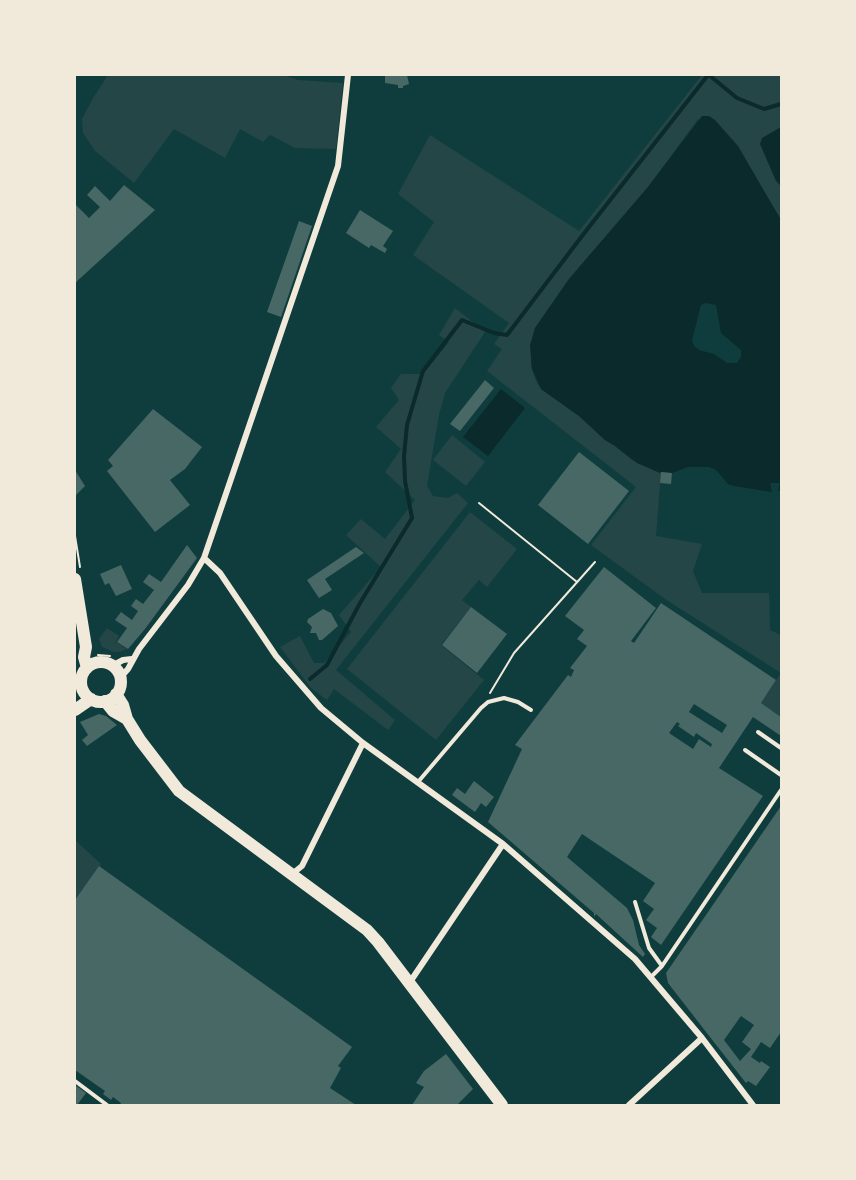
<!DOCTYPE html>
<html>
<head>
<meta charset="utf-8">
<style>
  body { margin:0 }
  #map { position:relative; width:856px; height:1180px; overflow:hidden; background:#0f3d3e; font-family:"Space Grotesk",sans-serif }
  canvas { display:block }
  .frame { position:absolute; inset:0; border:76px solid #f1e9da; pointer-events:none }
</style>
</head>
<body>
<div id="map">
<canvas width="856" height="1180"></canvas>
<div class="frame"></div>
</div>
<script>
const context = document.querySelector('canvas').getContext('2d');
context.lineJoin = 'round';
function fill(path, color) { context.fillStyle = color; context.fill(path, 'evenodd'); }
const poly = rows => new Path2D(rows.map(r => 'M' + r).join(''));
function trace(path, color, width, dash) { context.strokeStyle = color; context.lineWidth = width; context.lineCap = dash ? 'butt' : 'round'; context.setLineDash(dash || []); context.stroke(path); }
fill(poly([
  [108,75,283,75,298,80,343,83,336,149,295,148,270,135,263,142,240,129,225,158,174,129,134,183,95,151,83,133,82,119,93,98],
  [702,75,781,75,781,220,778,214,698,119,648,187,569,279,535,328,531,365,536,381,541,389,579,416,605,440,615,446,632,460,661,472,656,536,702,544,693,571,702,593,769,593,770,630,781,635,781,673,665,599,591,545,636,487,487,371,502,349,494,344,509,323,413,255,434,222,398,194,430,135,579,231],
  [455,308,485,332,445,393,439,415,427,486,433,496,448,498,457,493,468,503,336,670,395,720,388,730,334,689,327,700,311,688,280,647,300,636,314,663,324,663,351,632,339,615,381,567,346,535,361,519,385,539,415,500,385,472,401,449,376,427,399,400,391,388,401,374,423,374,449,342,439,335],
  [452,435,485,462,466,486,433,460],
  [470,512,517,549,487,587,479,580,462,600,471,607,441,645,484,680,436,740,347,669],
  [107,628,119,636,116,642,127,649,119,652,114,652,102,647,99,639],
  [781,673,781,717,761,703],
  [75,840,101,864,75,900]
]), '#244646');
fill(poly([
  [702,116,709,116,715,120,738,146,781,220,781,491,778,491,780,483,770,483,772,492,734,486,728,484,716,470,709,467,688,467,672,473,661,472,660,473,637,463,615,446,605,440,579,416,541,389,532,369,530,345,535,328,569,279,648,187],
  [706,303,716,305,721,333,741,350,741,357,737,363,727,363,714,354,699,350,694,346,692,340,700,309,701,305],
  [781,127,781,186,776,181,760,144,762,138],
  [501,389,525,408,488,456,463,437]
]), '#0a2a2b');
trace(poly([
  [709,75,737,98,764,109,781,104],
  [310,679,327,665,360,603,412,518,405,481,404,456,407,425,423,371,462,320,494,333,507,335,582,236,708,75]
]), '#0a2a2b', 4);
fill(poly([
  [385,75,407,75,409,84,403,86,403,88,398,88,398,85,385,83],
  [124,185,155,210,75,283,75,204,89,218,100,207,87,195,95,186,110,201],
  [360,210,393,231,383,246,387,249,385,253,371,245,369,248,346,233],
  [299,221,312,226,281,317,267,312],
  [485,380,494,388,460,431,450,424],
  [153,409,202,447,185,469,170,480,190,505,155,532,107,471,113,466,108,460],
  [579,452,629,491,588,544,538,505],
  [75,470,85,486,75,496],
  [661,472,672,473,671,484,660,483],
  [187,545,197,558,145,629,128,649,117,642,127,628,115,620,121,612,132,620,138,611,131,606,136,599,143,604,154,590,143,582,149,574,161,582],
  [356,547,364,553,325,579,332,590,319,598,307,580],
  [121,565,132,589,116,596,109,583,105,585,100,574],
  [604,567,656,608,631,641,634,643,661,603,776,680,761,703,781,717,781,736,753,717,719,768,763,796,661,945,651,937,657,928,646,920,654,909,643,901,655,883,582,834,567,857,627,908,633,920,639,945,645,954,643,957,596,914,594,917,594,913,488,822,522,749,515,745,568,675,571,677,574,670,570,668,587,646,577,639,584,630,565,616],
  [694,704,727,725,722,733,689,712],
  [677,722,680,724,678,726,694,737,696,733,712,744,711,747,699,739,693,749,669,733],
  [471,607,507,634,477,673,442,645],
  [323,609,331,613,338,626,322,640,319,640,316,633,310,633,312,627,307,622,308,619],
  [99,714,106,716,117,725,87,746,82,740,88,735,80,722],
  [474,781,494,797,486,807,481,803,475,812,452,795,457,788,465,794],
  [781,806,781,1032,770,1048,761,1042,751,1057,760,1063,761,1061,770,1067,756,1086,748,1081,746,1083,717,1046,668,983,666,973],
  [741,1016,754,1025,742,1042,751,1049,740,1061,724,1040],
  [99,866,352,1047,338,1066,341,1068,330,1088,356,1105,120,1105,121,1103,113,1097,111,1100,103,1094,105,1091,75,1070,75,900],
  [446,1054,473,1089,457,1105,412,1105,424,1087,416,1083,424,1071],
  [75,1085,86,1093,77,1105,75,1105]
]), '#486865');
trace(poly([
  [479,503,577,582],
  [75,536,80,567],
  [98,655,110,656],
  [490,693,514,653,595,562]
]), '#f1e9da', 2);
trace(poly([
  [758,732,781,748],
  [745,750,781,775],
  [418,782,481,708,488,702,504,698,518,702,531,710],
  [635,902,649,948,662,966],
  [651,977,662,966,781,790],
  [75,1081,107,1105]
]), '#f1e9da', 4);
trace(poly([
  [204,558,220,573,276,656,321,708,363,743,503,844,635,959,702,1038,753,1105],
  [112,666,123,660,132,659],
  [120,678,128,669,139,649,188,585,204,558,338,166,348,75],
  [292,874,302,866,363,743],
  [410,982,503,844],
  [629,1105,702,1038]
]), '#f1e9da', 6);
trace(poly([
  [75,579,86,647,84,657,87,668],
  '81 682a20 20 0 1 1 40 0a20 20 0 1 1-40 0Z',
  [116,694,123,705,127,719,140,740,179,791,367,930,378,942,502,1105],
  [105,701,113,711,127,719],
  [75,710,91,699]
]), '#f1e9da', 12);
</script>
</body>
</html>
